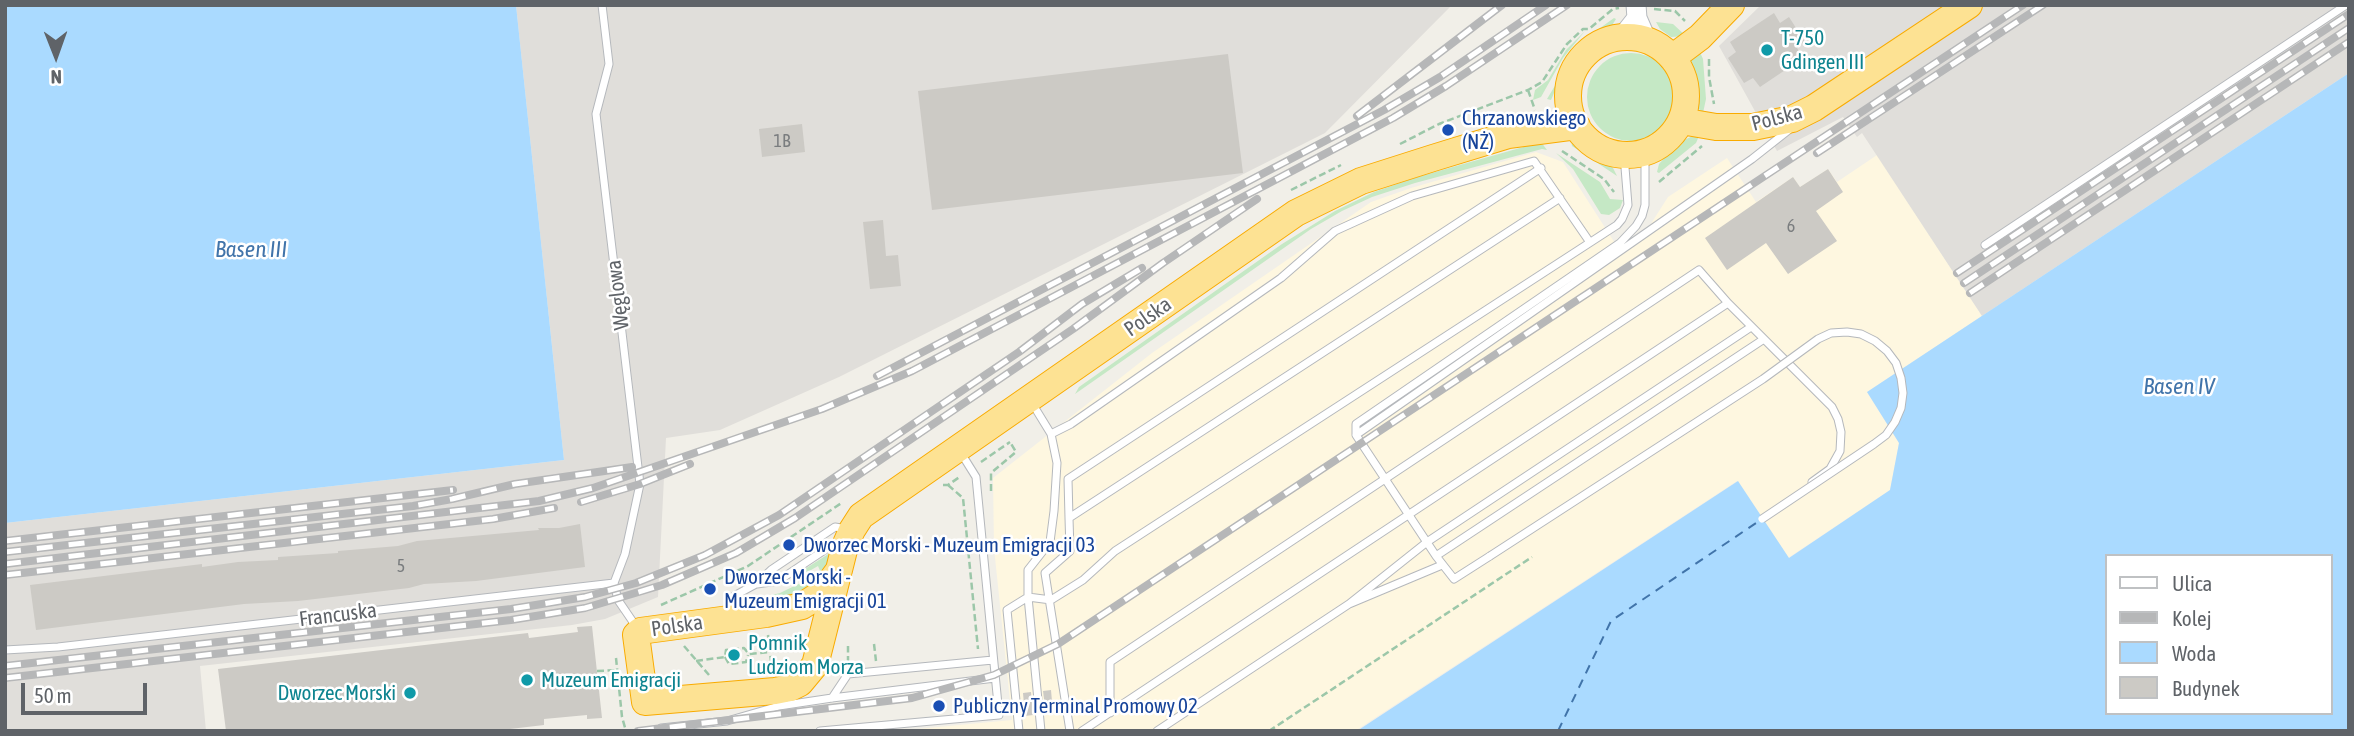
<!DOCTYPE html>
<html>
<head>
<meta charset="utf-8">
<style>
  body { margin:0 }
  #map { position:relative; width:2354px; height:736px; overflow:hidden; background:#f1efe8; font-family:"Asap Condensed",sans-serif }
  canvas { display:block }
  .frame { position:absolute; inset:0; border:7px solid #5f6368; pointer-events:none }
  .legend { position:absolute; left:2105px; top:554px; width:228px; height:161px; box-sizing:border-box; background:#fff; border:2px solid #bfc1c3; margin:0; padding:9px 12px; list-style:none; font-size:21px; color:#5f6368 }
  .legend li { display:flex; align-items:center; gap:14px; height:35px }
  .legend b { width:35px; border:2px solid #bfc1c3 }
  .north { position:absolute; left:21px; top:21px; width:70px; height:70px; -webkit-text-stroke:5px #fff; paint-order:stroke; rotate:179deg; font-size:19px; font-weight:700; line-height:28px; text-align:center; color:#5f6368 }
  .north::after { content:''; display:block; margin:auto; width:24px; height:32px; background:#5f6368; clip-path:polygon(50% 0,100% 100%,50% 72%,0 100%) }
  .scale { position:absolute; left:21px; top:683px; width:126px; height:32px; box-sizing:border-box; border:4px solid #5f6368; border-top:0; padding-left:9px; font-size:21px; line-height:24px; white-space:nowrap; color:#5f6368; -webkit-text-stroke:5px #fff; paint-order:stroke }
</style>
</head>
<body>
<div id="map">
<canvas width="2354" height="736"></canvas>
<div class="frame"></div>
<ul class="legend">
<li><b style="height:9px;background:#fff"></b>Ulica</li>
<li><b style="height:9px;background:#b6b7b8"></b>Kolej</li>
<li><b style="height:19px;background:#aadaff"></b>Woda</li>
<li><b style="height:19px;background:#cccac5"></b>Budynek</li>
</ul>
<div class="north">N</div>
<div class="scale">50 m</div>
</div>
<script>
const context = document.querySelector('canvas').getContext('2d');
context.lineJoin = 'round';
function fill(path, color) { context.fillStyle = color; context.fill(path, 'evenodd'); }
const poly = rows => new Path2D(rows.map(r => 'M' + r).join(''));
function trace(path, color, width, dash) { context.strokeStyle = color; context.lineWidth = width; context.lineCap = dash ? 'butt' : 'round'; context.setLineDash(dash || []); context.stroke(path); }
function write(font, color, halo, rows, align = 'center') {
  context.font = font + ' "Asap Condensed",sans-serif'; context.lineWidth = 5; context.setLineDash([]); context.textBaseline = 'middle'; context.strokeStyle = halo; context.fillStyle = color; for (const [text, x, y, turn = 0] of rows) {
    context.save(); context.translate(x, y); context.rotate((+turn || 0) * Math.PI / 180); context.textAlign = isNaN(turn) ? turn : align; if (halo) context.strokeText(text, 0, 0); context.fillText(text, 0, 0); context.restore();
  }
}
fill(poly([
  [1536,152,1563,162,1620,251,1647,230,1668,197,1727,158,1756,202,1793,177,1800,187,1828,169,1837,182,1877,155,1982,316,1867,392,1899,443,1890,490,1788,558,1737,481,1355,731,896,731,1012,720,994,548,993,478,1152,353,1371,202,1411,188]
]), '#fef7e0');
fill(poly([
  [516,5,1449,5,1450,7,1325,133,839,377,720,430,666,438,658,597,605,619,572,625,200,666,206,731,5,731,5,523,564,460],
  [1761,5,2349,5,2349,73,1982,316,1862,133,1857,137,1843,117,1777,151,1719,46]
]), '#e0deda');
fill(poly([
  [1614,18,1616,19,1611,27,1589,43,1578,55,1568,68,1560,89,1554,93,1551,100,1547,99,1577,49,1589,36],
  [1656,22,1673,24,1686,36,1671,37,1660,29],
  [1585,31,1563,58,1541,97,1533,100,1535,90,1548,80,1566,50],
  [1699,50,1703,59,1706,99,1703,113,1698,108,1698,83,1690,63,1689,60],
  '1587 97a44 44 0 1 1 88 0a44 44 0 1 1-88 0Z',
  [1695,135,1699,136,1696,143,1659,173,1657,172,1659,164,1667,155,1684,140],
  [1571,140,1605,161,1613,168,1617,176,1572,146],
  [1541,142,1547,150,1542,149,1415,183,1372,197,1342,211,1311,229,1075,394,1079,387,1282,244,1335,211,1374,192,1414,178],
  [1556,153,1600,182,1610,199,1623,200,1620,208,1609,215,1601,214,1573,169],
  [830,553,833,553,814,590,769,603,772,595,780,593,821,573,818,566,799,577,797,574]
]), '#c5e8c5');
fill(poly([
  [5,5,516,5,564,460,5,523],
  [2349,73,2349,731,1357,731,1738,481,1789,558,1890,490,1899,443,1867,392],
  [2107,556,2331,556,2331,713,2107,713]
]), '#aadaff');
trace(poly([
  [1558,731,1611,621,1759,521]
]), '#4174aa', 2, [9, 7]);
fill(poly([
  [1774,13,1780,23,1789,17,1805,42,1797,48,1803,58,1760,87,1753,78,1744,83,1728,58,1736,52,1730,42],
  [1228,54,1243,173,932,210,918,91],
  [802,124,805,152,762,157,759,129],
  [1828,169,1843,192,1816,211,1837,241,1788,274,1766,243,1727,270,1705,238,1793,177,1800,187],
  [883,220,886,256,898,255,901,286,870,289,863,222],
  [580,524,585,567,476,581,424,584,409,588,298,601,244,604,36,630,30,585,202,564,202,567,238,562,278,560,278,557,338,553,338,551,398,546,417,541,539,530,538,528,559,528],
  [592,626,602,718,587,719,587,715,544,719,544,725,493,731,226,731,218,669,528,633,529,638,578,632,577,627],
  [1051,690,1053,713,1046,714,1043,691],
  [1031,692,1033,715,1025,716,1023,693]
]), '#cccac5');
const lane = poly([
  [602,5,609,64,596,114,640,484,625,554,614,583],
  [1985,245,2346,5],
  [1032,403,1051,434,1057,463,1054,511,1050,542,1028,570,1028,597,1041,731],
  [1051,434,1071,424,1281,278,1335,231,1412,196,1534,161,1589,241],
  [1356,435,1752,159,1790,129],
  [1069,518,1068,479,1541,168],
  [1436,556,1764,339],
  [1490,556,1454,579,1436,556,1356,435,1356,424,1620,243,1636,226,1642,216,1645,205,1645,153],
  [614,583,618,600,633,622,635,629],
  [757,584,778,581,829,547,840,546],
  [1349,604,1427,542,1751,327],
  [729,612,734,596,756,584,771,570,835,527,847,529],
  [5,650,58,647,614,583],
  [832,698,848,674,993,660],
  [1110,713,1110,662,1699,270,1728,303],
  [661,728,727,721,779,706,832,698,995,678],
  [820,731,999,715,976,477,961,453],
  [1019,731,1007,610,1028,597,1051,600,1083,580,1115,551,1617,225,1622,219,1628,205,1624,155],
  [1070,731,1045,573,1070,551,1069,518,1560,198],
  [1082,731,1728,303,1832,407,1838,419,1841,432,1840,451,1830,469,1812,482],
  [1157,731,1349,604,1442,565]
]);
const secondary = poly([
  [1636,5,1637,18,1647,41],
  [1622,37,1637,18]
]);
const highway = poly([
  '1568 96a59 59 0 1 1 118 0a59 59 0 1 1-118 0Z',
  [1672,58,1700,37,1731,5],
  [1681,121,1716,127,1753,127,1792,119,1814,108,1969,5],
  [839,570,828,585,816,597,802,606,766,614,640,631,636,635,645,702,775,691,790,688,800,683,815,665,845,546,852,530,861,516,1296,213,1361,181,1433,158,1508,135,1577,126]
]);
trace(lane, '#b5b8bc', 9);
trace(secondary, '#b6babf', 21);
trace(highway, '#f9ab00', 28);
trace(poly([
  [1654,9,1675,11,1685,21],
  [1709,59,1709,77,1714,104],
  [1528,90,1535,110],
  [1400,144,1439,124,1528,90,1542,82,1567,44,1583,29,1589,29,1613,9,1619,8],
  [1562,151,1604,179,1614,192],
  [1659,182,1702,146],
  [1291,190,1341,165],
  [981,462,1010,442],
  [943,485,948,485,961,476],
  [948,485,963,498,978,649],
  [991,491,991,473,1016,452,1010,442],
  [661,605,748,566,843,502],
  [768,635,772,670],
  [874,644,876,661],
  [684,646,709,675],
  [725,657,729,664,746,662,748,655],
  [616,658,622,717,626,731],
  [696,661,725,657,726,650,744,648,749,654,770,652],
  [848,663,848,646],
  [597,671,617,670],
  [1269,731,1532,557]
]), '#9cc7a9', 2.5, [7, 3.5]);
trace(lane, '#fff', 7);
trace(secondary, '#fff', 19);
trace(highway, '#fde293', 26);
const rail = poly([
  [1357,116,1502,5],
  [1817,153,2043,5],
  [1957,273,2349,14],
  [1964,283,2349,28],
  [1970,293,2349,42],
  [877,376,1384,110,1440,77,1546,5],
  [581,502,640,484,690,464],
  [5,541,453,490],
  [5,552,413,506,452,499,515,484,632,467],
  [5,564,539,501,593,488,822,409,912,371,1393,118,1446,86,1567,5],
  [5,575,493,519,554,508],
  [5,666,511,609,585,597,636,583,705,555,779,515,1019,352,1082,304,1142,268],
  [5,678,511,620,585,608,662,585,736,553,795,518,1073,329,1163,263,1257,199],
  [638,731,912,698,994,675,1058,644,2023,5]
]);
trace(rail, '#b6b7b8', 8);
trace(rail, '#fff', 5, [16]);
const laneBridge = poly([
  [1490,556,1763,379,1818,339,1831,333,1847,332,1861,334,1875,341,1887,351,1896,363,1901,378,1903,393,1901,408,1895,422,1886,435,1874,444,1762,519]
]);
trace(laneBridge, '#b5b8bc', 9, []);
trace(laneBridge, '#fff', 7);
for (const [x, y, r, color] of [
  [1767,50,7,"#0f9aa8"],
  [1448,130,7,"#1a4fb4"],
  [789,545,7,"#1a4fb4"],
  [710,589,7,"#1a4fb4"],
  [734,655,7,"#0f9aa8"],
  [527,680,7,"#0f9aa8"],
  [410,693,7,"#0f9aa8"],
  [939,706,7,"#1a4fb4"]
]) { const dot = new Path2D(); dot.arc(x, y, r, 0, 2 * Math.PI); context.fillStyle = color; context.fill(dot); trace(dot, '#fff', 2.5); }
write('18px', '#7a7d7f', null, [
  ["1B",782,141],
  ["6",1791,226],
  ["5",401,566]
]);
write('21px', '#0d838f', '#fff', [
  ["T-750",1781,38],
  ["Gdingen III",1781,62],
  ["Pomnik",748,643],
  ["Ludziom Morza",748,667],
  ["Muzeum Emigracji",541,680],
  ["Dworzec Morski",396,693,"right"]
], 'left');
write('21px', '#164399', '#fff', [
  ["Chrzanowskiego",1462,118],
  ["(NŻ)",1462,142],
  ["Dworzec Morski - Muzeum Emigracji 03",803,545],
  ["Dworzec Morski -",724,577],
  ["Muzeum Emigracji 01",724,601],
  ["Publiczny Terminal Promowy 02",953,706]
], 'left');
write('21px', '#5f6368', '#fff', [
  ["Polska",1777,118,-15],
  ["Węglowa",618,295,-97],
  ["Polska",1148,317,-35],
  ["Francuska",338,615,-7],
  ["Polska",677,626,-8]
]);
write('italic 23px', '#4174aa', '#fff', [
  ["Basen III",251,250],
  ["Basen IV",2179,387]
]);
</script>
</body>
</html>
